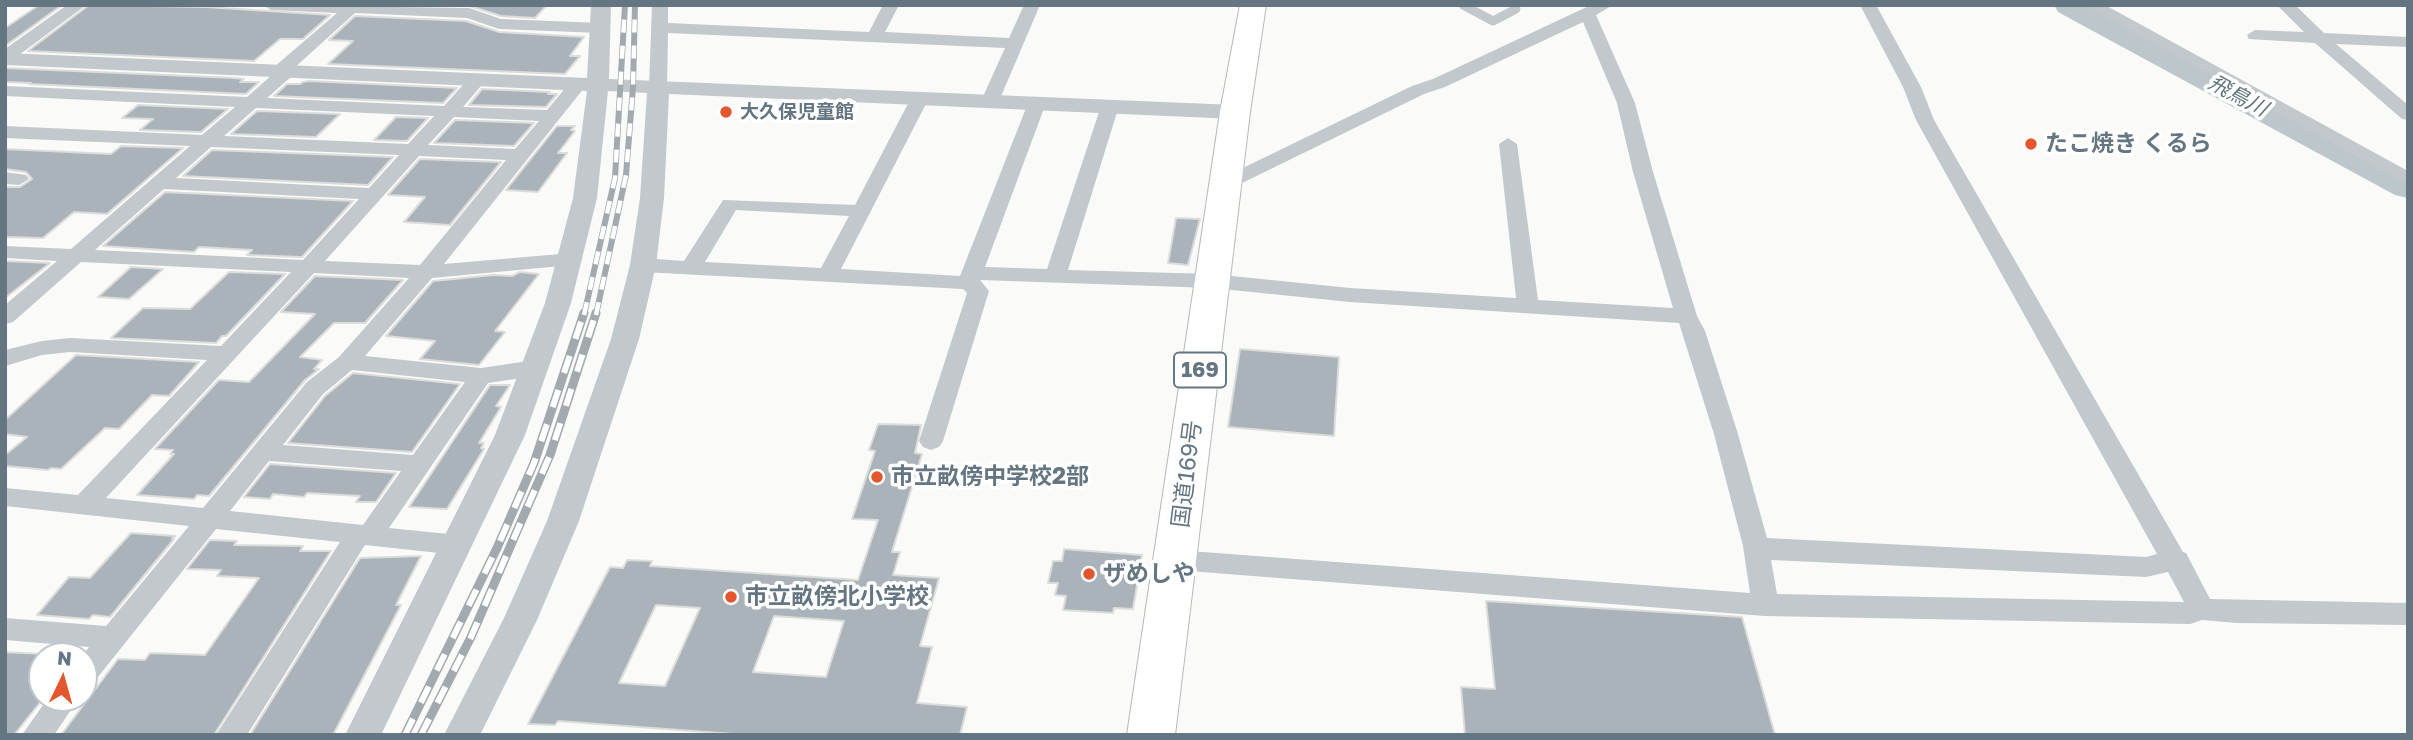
<!DOCTYPE html>
<html>
<head>
<meta charset="utf-8">
<style>
  body { margin:0 }
  #map { position:relative; width:2413px; height:740px; overflow:hidden; background:#fafaf8; font-family:"Golos Text",sans-serif }
  canvas { display:block }
  .frame { position:absolute; inset:0; border:7px solid #657683; pointer-events:none }
  .north { position:absolute; left:28px; top:642px; width:70px; height:70px; box-sizing:border-box; background:#fff; border:2px solid #c1c8cd; border-radius:50%; rotate:5deg; font-size:19px; font-weight:700; line-height:28px; text-align:center; color:#657683 }
  .north::after { content:''; display:block; margin:auto; width:24px; height:32px; background:#e4572e; clip-path:polygon(50% 0,100% 100%,50% 72%,0 100%) }
</style>
</head>
<body>
<div id="map">
<canvas width="2413" height="740"></canvas>
<div class="frame"></div>
<div class="north">N</div>
</div>
<script>
const context = document.querySelector('canvas').getContext('2d');
context.lineJoin = 'round';
const poly = rows => new Path2D(rows.map(r => 'M' + r).join(''));
function fill(path, color) { context.fillStyle = color; context.fill(path, 'evenodd'); }
function trace(path, color, width, dash) { context.strokeStyle = color; context.lineWidth = width; context.lineCap = dash ? 'butt' : 'round'; context.setLineDash(dash || []); context.stroke(path); }
function write(font, color, halo, rows, align = 'center') {
  context.font = font + ' "Golos Text","Noto Sans JP",sans-serif'; context.lineWidth = 7; context.setLineDash([]); context.textBaseline = 'middle'; context.strokeStyle = halo; context.fillStyle = color; for (const [text, x, y, turn = 0] of rows) {
    context.save(); context.translate(x, y); context.rotate((+turn || 0) * Math.PI / 180); context.textAlign = isNaN(turn) ? turn : align; if (halo) context.strokeText(text, 0, 0); context.fillText(text, 0, 0); context.restore();
  }
}
fill(poly([
  [2054,5,2093,5,2408,172,2408,198,2395,195,2058,12,2054,5]
]), '#bbc7cb');
const building = poly([
  [39,5,62,5,5,46,5,28,39,5],
  [89,5,206,7,330,15,303,39,280,39,254,61,28,51,89,5],
  [460,5,547,5,535,18,501,16,470,6,460,5],
  [355,16,466,21,499,32,584,37,570,56,580,56,565,74,328,64,353,41,329,40,355,16],
  [5,68,235,78,244,79,240,82,259,82,246,94,29,84,31,83,5,82,5,68],
  [303,82,309,81,457,88,443,103,274,96,287,84,300,84,303,82],
  [482,89,550,92,548,94,557,94,546,107,469,105,482,89],
  [138,105,228,109,201,132,140,130,153,119,122,118,138,105],
  [257,111,340,114,316,137,231,134,257,111],
  [396,117,428,118,407,141,374,140,396,117],
  [455,120,534,123,514,146,434,143,455,120],
  [557,126,575,126,571,130,575,131,558,153,567,153,538,192,506,190,557,126],
  [121,146,183,148,107,214,74,212,43,238,5,237,5,187,20,187,32,179,26,172,5,169,5,149,111,154,121,146],
  [212,150,393,157,368,185,183,176,212,150],
  [420,159,501,162,450,225,404,222,425,197,388,195,420,159],
  [165,192,353,201,302,257,247,255,252,250,199,247,194,252,103,246,165,192],
  [1176,218,1200,219,1188,265,1168,263,1176,218],
  [5,261,50,263,5,298,5,261],
  [131,267,163,269,129,299,98,297,131,267],
  [229,272,285,274,226,336,222,336,216,343,111,338,143,308,190,309,229,272],
  [520,272,539,274,495,331,505,332,479,365,420,359,435,341,386,336,433,281,494,275,512,276,520,272],
  [315,276,403,280,365,323,334,323,300,357,322,360,314,369,319,369,305,380,209,496,197,495,194,499,137,495,174,454,170,454,173,450,155,449,219,380,249,382,315,314,281,312,315,276],
  [1240,349,1339,357,1334,436,1228,427,1240,349],
  [76,355,199,362,169,396,152,395,119,429,105,428,61,469,51,468,48,470,5,466,5,455,27,437,5,434,5,420,76,355],
  [353,373,460,384,412,452,288,443,325,396,353,373],
  [490,385,510,385,496,406,501,407,479,443,484,443,481,448,484,449,447,509,409,507,490,385],
  [878,424,921,425,915,453,922,454,892,552,900,552,893,575,939,578,920,646,932,647,917,703,967,707,960,735,747,735,558,721,555,725,528,724,610,567,623,568,627,560,652,561,650,566,858,580,878,520,852,519,875,451,869,450,878,424],
  [656,605,700,608,665,686,619,683,656,605],
  [774,616,844,621,826,677,753,672,774,616],
  [270,464,396,473,376,502,356,502,360,496,307,493,304,497,273,494,270,499,244,497,270,464],
  [131,533,175,536,172,539,174,539,110,617,93,615,89,619,37,615,69,577,90,578,131,533],
  [210,540,237,541,234,545,303,546,300,551,331,551,214,735,61,735,118,659,145,660,150,653,205,655,259,578,217,576,221,570,187,569,210,540],
  [1064,549,1142,555,1133,609,1114,608,1113,613,1063,610,1066,596,1055,595,1058,583,1048,583,1053,561,1062,561,1064,549],
  [421,556,396,605,401,605,333,735,250,735,360,558,421,556],
  [1486,601,1742,617,1775,735,1465,735,1461,687,1495,689,1486,601],
  [5,652,42,654,42,700,14,735,5,735,5,652]
]);
fill(building, '#aab3b9');
trace(building, '#dcdcda', 2);
const trunk = poly([
  [1240,5,1266,5,1250,112,1175,735,1127,735,1220,112,1240,5]
]);
trace(trunk, '#b4b9bd', 2);
trace(poly([
  [1463,5,1493,21,1516,9,1515,5]
]), '#c3c8cc', 9);
fill(poly([
  [67,5,86,5,11,61,5,62,5,49,67,5],
  [263,5,469,8,501,19,600,23,608,28,600,33,499,29,467,18,355,13,293,69,295,72,292,76,267,98,444,106,471,76,477,75,486,80,463,107,547,110,572,80,584,80,587,84,584,88,444,264,572,253,579,254,582,259,579,264,572,265,432,278,365,356,481,368,535,360,543,363,546,368,543,373,535,376,488,383,389,528,458,535,467,538,471,545,467,552,458,555,365,545,247,735,216,735,340,542,216,529,94,682,84,686,84,656,82,656,89,647,5,640,5,618,106,626,189,526,5,506,5,488,78,495,207,360,70,352,42,355,5,366,5,350,42,341,70,338,221,346,291,272,81,262,13,322,5,324,5,305,57,261,5,258,5,246,71,249,190,146,5,138,5,126,202,135,235,107,5,96,5,86,247,97,273,74,271,71,274,67,337,13,271,10,263,5],
  [256,108,434,116,408,144,224,136,256,108],
  [454,117,539,121,515,149,428,145,454,117],
  [211,147,399,155,369,188,176,178,211,147],
  [419,156,506,160,420,265,325,261,419,156],
  [164,189,359,199,303,260,95,250,164,189],
  [314,273,409,278,339,357,307,382,203,508,106,498,314,273],
  [352,370,465,382,413,455,283,445,323,394,352,370],
  [269,461,401,471,363,525,230,511,269,461],
  [652,5,668,5,668,23,869,32,883,5,899,5,885,32,1009,38,1024,5,1040,5,999,101,990,106,981,101,1005,48,668,33,667,88,658,93,652,92,649,88,652,5],
  [1591,5,1613,5,1596,15,1635,103,1653,172,1697,316,1705,331,1738,434,1767,538,2146,557,2157,554,1916,120,1903,87,1860,5,1876,5,1921,87,1934,120,2183,552,2186,553,2210,599,2408,603,2408,625,2237,623,2202,620,2190,624,1765,616,1176,570,1167,567,1163,560,1167,553,1176,550,1750,593,1743,546,1714,434,1679,323,1350,302,1212,288,980,280,989,291,943,441,939,447,931,450,923,447,919,441,967,293,963,289,643,272,636,270,633,265,636,260,643,258,684,261,723,200,855,205,911,98,920,93,929,98,841,269,960,276,1028,103,1037,98,1046,103,985,267,1047,269,1101,106,1110,101,1119,106,1068,270,1212,274,1350,288,1516,298,1499,144,1508,138,1517,144,1538,300,1673,308,1633,172,1617,103,1583,22,1445,87,1424,94,1234,187,1227,189,1217,183,1220,179,1412,86,1433,79,1591,5],
  [736,210,849,216,821,268,705,262,736,210],
  [1771,560,2146,577,2168,572,2184,602,1777,594,1771,560],
  [2085,5,2105,5,2408,171,2408,185,2085,5],
  [2277,5,2295,5,2324,33,2408,37,2408,47,2336,44,2408,105,2408,120,2402,119,2315,43,2249,39,2247,35,2255,30,2304,32,2277,5],
  [5,172,26,175,29,179,19,185,5,184,5,172],
  [48,698,79,698,54,735,22,735,48,698]
]), '#c3c8cc');
fill(poly([
  [591,5,611,5,609,79,1235,105,1243,107,1246,112,1243,117,1235,119,669,94,664,198,656,265,639,339,579,521,537,620,480,735,444,735,504,618,547,521,611,339,630,265,640,198,647,93,608,91,597,198,571,303,525,435,381,735,345,735,495,435,545,303,573,198,587,91,5,65,5,53,587,78,591,5]
]), '#c3c8cc');
fill(trunk, '#fff');
const railFar1 = poly([
  [584,315,615,178,625,5],
  [596,315,626,175,633,87,635,5]
]);
const rail = poly([
  [405,735,497,548,534,463,584,313],
  [421,735,471,637,550,455,596,313]
]);
trace(railFar1, '#a2aab0', 6);
trace(rail, '#a2aab0', 9);
trace(railFar1, '#fff', 4.5, [13]);
trace(rail, '#fff', 6, [18]);
for (const [x, y, r, color] of [
  [726,112,7,"#e4572e"],
  [2031,144,7,"#e4572e"],
  [877,477,7,"#e4572e"],
  [1089,574,7,"#e4572e"],
  [731,597,7,"#e4572e"]
]) { const dot = new Path2D(); dot.arc(x, y, r, 0, 2 * Math.PI); context.fillStyle = color; context.fill(dot); trace(dot, '#fff', 2.5); }
write('bold 19px', '#657683', '#fff', [
  ["大久保児童館",740,112]
], 'left');
write('italic 21px', '#60757c', '#fff', [
  ["飛鳥川",2238,96,28]
]);
for (const [x, y, w] of [
  [1200,370,52]
]) { const box = new Path2D(); box.roundRect(x - w / 2, y - 17.5, w, 35, 5); context.fillStyle = '#fff'; context.fill(box); trace(box, '#657683', 2); }
write('bold 21px', '#657683', null, [
  ["169",1200,370]
]);
write('bold 23px', '#657683', '#fff', [
  ["たこ焼き くるら",2045,144],
  ["市立畝傍中学校2部",891,477],
  ["ザめしや",1103,574],
  ["市立畝傍北小学校",745,597]
], 'left');
write('23px', '#657683', '#fff', [
  ["国道169号",1187,474,-83]
]);
</script>
</body>
</html>
